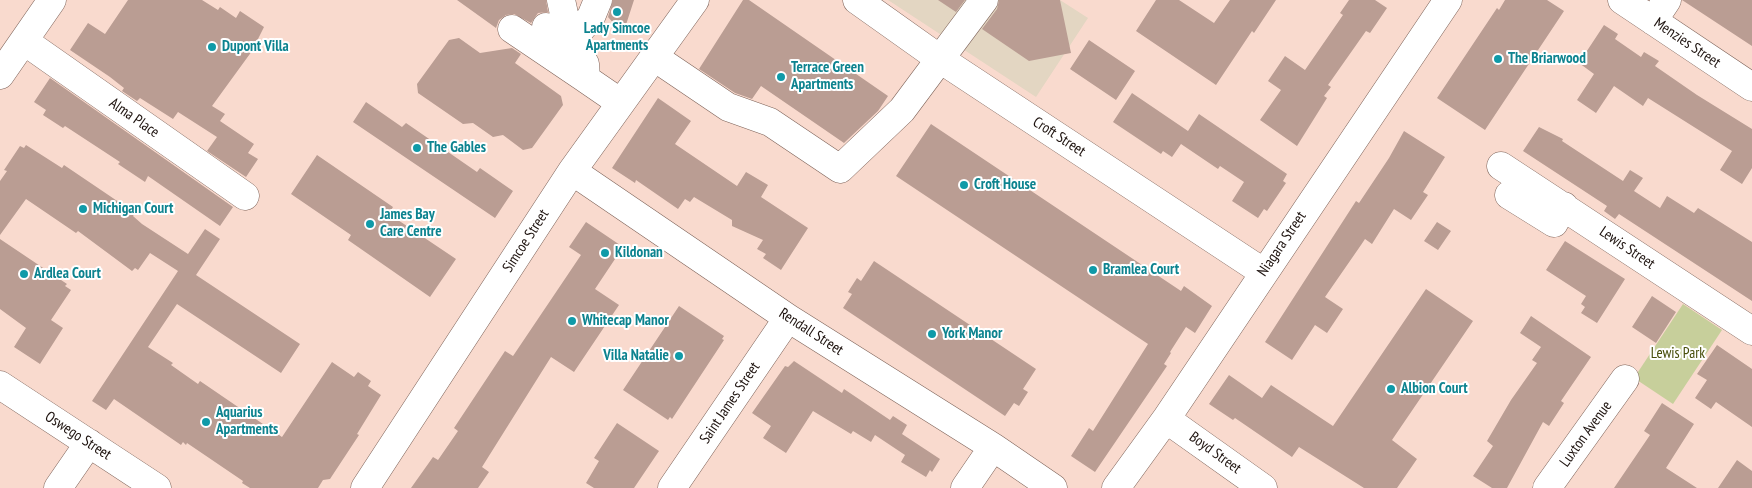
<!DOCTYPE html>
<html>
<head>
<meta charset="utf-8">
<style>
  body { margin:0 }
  canvas { display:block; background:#f9dace }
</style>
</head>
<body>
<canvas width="1752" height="488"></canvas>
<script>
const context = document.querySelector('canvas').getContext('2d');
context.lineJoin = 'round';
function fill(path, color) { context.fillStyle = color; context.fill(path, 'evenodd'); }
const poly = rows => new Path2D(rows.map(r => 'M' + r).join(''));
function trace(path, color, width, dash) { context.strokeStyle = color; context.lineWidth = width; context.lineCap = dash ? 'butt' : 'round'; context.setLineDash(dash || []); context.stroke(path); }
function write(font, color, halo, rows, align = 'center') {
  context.font = font + ' "PT Sans Narrow",sans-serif'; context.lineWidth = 4; context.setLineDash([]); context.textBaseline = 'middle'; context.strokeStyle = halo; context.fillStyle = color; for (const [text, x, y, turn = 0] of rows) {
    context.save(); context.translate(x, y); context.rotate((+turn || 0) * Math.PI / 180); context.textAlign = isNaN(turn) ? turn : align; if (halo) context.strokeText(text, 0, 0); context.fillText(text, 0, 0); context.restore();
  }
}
fill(poly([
  [888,0,1060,0,1088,18,1036,97]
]), '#e3d6c2');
fill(poly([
  [1683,304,1722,330,1673,404,1634,378]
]), '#c7cf9b');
fill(poly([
  [128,0,202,0,218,10,220,7,236,18,240,11,264,27,252,51,212,106,225,114,220,121,254,144,248,153,258,159,246,177,207,151,217,137,178,112,173,119,140,98,137,101,122,91,124,88,110,77,70,50,88,23,105,34],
  [457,0,546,0,548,12,538,13,531,23,514,14,506,15,499,20,496,28],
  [613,0,634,0,623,34,608,17],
  [743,0,749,0,888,96,878,111,844,143,761,86,752,99,735,93,699,69],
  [938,0,965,0,956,12],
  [999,0,1060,0,1071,53,1029,61,982,29,997,9],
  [1156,0,1179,0,1214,23,1230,0,1276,0,1254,33,1252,31,1216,85,1136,31],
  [1349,0,1375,0,1387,8,1370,33,1366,31,1328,85,1331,87,1324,96,1327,98,1297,146,1260,120,1281,90,1268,81,1285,56,1305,70,1343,15,1340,13],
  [1505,0,1547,0,1564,11,1485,130,1437,98,1497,8,1499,10],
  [1682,0,1752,0,1752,46],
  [1604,25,1618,34,1615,39,1641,57,1644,52,1659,61,1655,66,1697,95,1752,129,1752,168,1742,184,1720,170,1732,151,1648,98,1643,106,1614,86,1596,113,1577,100,1594,74,1579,63],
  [459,38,480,53,512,48,521,54,515,63,561,96,563,105,532,148,523,150,503,135,493,137,473,123,463,124,418,93,417,84,449,40],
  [1089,40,1135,71,1116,100,1070,69],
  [50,78,233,207,220,226,148,176,145,182,118,164,120,162,65,126,63,128,43,115,46,110,34,102],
  [1132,93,1188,131,1199,114,1287,174,1283,181,1286,183,1267,211,1264,209,1258,218,1232,201,1244,182,1220,166,1218,169,1181,144,1172,157,1163,151,1161,154,1113,122],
  [658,98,691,121,675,144,737,186,746,172,768,185,761,197,808,228,781,270,763,258,766,254,757,249,763,240,732,226,732,220,694,197,690,202,685,199,678,209,636,180,635,183,612,168],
  [366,102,402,127,406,123,477,172,480,168,513,191,495,218,353,122],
  [931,124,1181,291,1184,286,1212,306,1195,333,1186,327,1170,352,1171,353,1164,364,1167,366,1095,472,1071,456,1089,428,1093,431,1148,344,896,176],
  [1539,127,1563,139,1562,141,1623,181,1630,170,1643,178,1634,191,1660,208,1667,196,1694,213,1698,208,1752,242,1752,301,1619,214,1615,219,1604,211,1607,206,1523,151],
  [1404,131,1445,157,1423,192,1428,195,1411,220,1394,209,1372,244,1365,239,1361,245,1325,297,1343,309,1327,333,1315,325,1292,360,1265,342,1356,201,1359,203,1389,158],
  [26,145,62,168,64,165,135,213,133,216,142,224,188,254,205,229,220,239,196,275,300,344,281,373,177,304,148,347,173,363,171,365,198,384,200,381,282,437,332,362,354,377,358,372,371,381,368,386,381,395,357,434,359,435,330,479,323,480,318,488,250,488,242,483,243,481,187,443,186,445,183,442,181,445,114,399,106,410,92,401,178,271,150,253,138,270,135,268,132,271,78,231,76,233,26,199,0,235,0,181,7,171,4,170,20,146,24,148],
  [317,155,393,207,389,214,456,259,430,297,348,240,351,235,291,194],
  [586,222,623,247,595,289,619,305,574,372,551,357,482,467,489,472,478,488,411,488,433,457,438,460,458,431,454,428,505,351,513,356,581,255,569,247],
  [1437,222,1451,231,1438,250,1424,241],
  [0,239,67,284,65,286,71,290,51,320,63,328,40,364,14,347,26,328,0,309],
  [1565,241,1625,279,1597,323,1581,313,1585,307,1581,304,1586,296,1546,270],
  [874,261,1036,369,1023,389,1028,392,1019,406,1014,403,1005,416,843,308,852,294,848,292,857,278,861,281],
  [1426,289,1473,321,1392,440,1417,459,1397,488,1364,488,1299,447,1292,457,1235,418,1233,420,1209,404,1229,375,1262,398,1271,385,1333,426],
  [1652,296,1676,312,1656,343,1632,327],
  [679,306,724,336,722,339,724,340,672,419,670,417,668,420,623,390],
  [1531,316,1591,357,1561,401,1564,403,1549,426,1543,422,1507,488,1492,488,1473,476,1493,446,1487,441,1511,400,1537,363,1532,360,1541,347,1520,333],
  [1717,345,1752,369,1752,427,1716,402,1711,409,1695,398,1707,380,1697,374],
  [794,361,842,393,844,389,890,420,893,416,907,425,902,434,940,459,932,472,930,470,926,477,901,462,905,455,875,435,871,442,853,431,851,434,813,411,786,453,763,438,771,426,752,413,785,366,788,367],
  [1662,403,1694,424,1666,468,1697,488,1614,488,1650,435,1644,431],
  [617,423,659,451,634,488,594,488,586,483,599,461,594,458],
  [1737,460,1752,471,1752,488,1718,488]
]), '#ba9d93');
const minor = poly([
  [561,0,570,42,591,17,598,0],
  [857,0,940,59,1263,272],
  [1622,0,1752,87],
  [1653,21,1667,0],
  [546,27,570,42,585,64,586,79,621,103],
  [512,29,586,79],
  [24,41,245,196],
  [654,57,728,107,770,122,840,169,902,110,984,0],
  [0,75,52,0],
  [1501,166,1752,331],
  [572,171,788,318,993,447,1053,488],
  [1509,195,1554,223,1564,206],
  [0,385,157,488],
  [1166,419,1263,488],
  [58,488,89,443],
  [365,488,572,171,695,0],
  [672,488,788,318],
  [965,488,993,447],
  [1116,488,1166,419,1448,0],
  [1547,488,1625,379]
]);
trace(minor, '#7d6258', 29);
trace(minor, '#fff', 28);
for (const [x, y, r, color] of [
  [617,12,5,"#0f9aa8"],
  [212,47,5,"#0f9aa8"],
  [1498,59,5,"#0f9aa8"],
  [781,77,5,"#0f9aa8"],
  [417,148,5,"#0f9aa8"],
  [964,185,5,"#0f9aa8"],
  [83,209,5,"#0f9aa8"],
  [370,224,5,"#0f9aa8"],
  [605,253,5,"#0f9aa8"],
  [1093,270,5,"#0f9aa8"],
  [24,274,5,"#0f9aa8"],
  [572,321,5,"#0f9aa8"],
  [932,334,5,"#0f9aa8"],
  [679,356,5,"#0f9aa8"],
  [1391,389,5,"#0f9aa8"],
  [206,422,5,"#0f9aa8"]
]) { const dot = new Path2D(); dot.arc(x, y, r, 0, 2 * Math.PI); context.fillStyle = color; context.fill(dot); trace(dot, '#fff', 2); }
write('bold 15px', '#0d838f', '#fff', [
  ["Lady Simcoe",617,29,"center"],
  ["Apartments",617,46,"center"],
  ["Dupont Villa",222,47],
  ["The Briarwood",1508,59],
  ["Terrace Green",791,68],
  ["Apartments",791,85],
  ["The Gables",427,148],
  ["Croft House",974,185],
  ["Michigan Court",93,209],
  ["James Bay",380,215],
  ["Care Centre",380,232],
  ["Kildonan",615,253],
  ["Bramlea Court",1103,270],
  ["Ardlea Court",34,274],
  ["Whitecap Manor",582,321],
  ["York Manor",942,334],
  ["Villa Natalie",669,356,"right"],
  ["Albion Court",1401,389],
  ["Aquarius",216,413],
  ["Apartments",216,430]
], 'left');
write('15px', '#1d120e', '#fff', [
  ["Menzies Street",1687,43,34],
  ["Alma Place",134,118,35],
  ["Croft Street",1059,137,33],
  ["Simcoe Street",526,241,-57],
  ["Niagara Street",1282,244,-56],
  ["Lewis Street",1627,248,34],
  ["Rendall Street",811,332,33],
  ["Saint James Street",730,403,-56],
  ["Luxton Avenue",1586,434,-54],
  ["Oswego Street",78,436,33],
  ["Boyd Street",1215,453,36]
]);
write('15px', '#474d09', '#fff', [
  ["Lewis Park",1678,354]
]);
</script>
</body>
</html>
